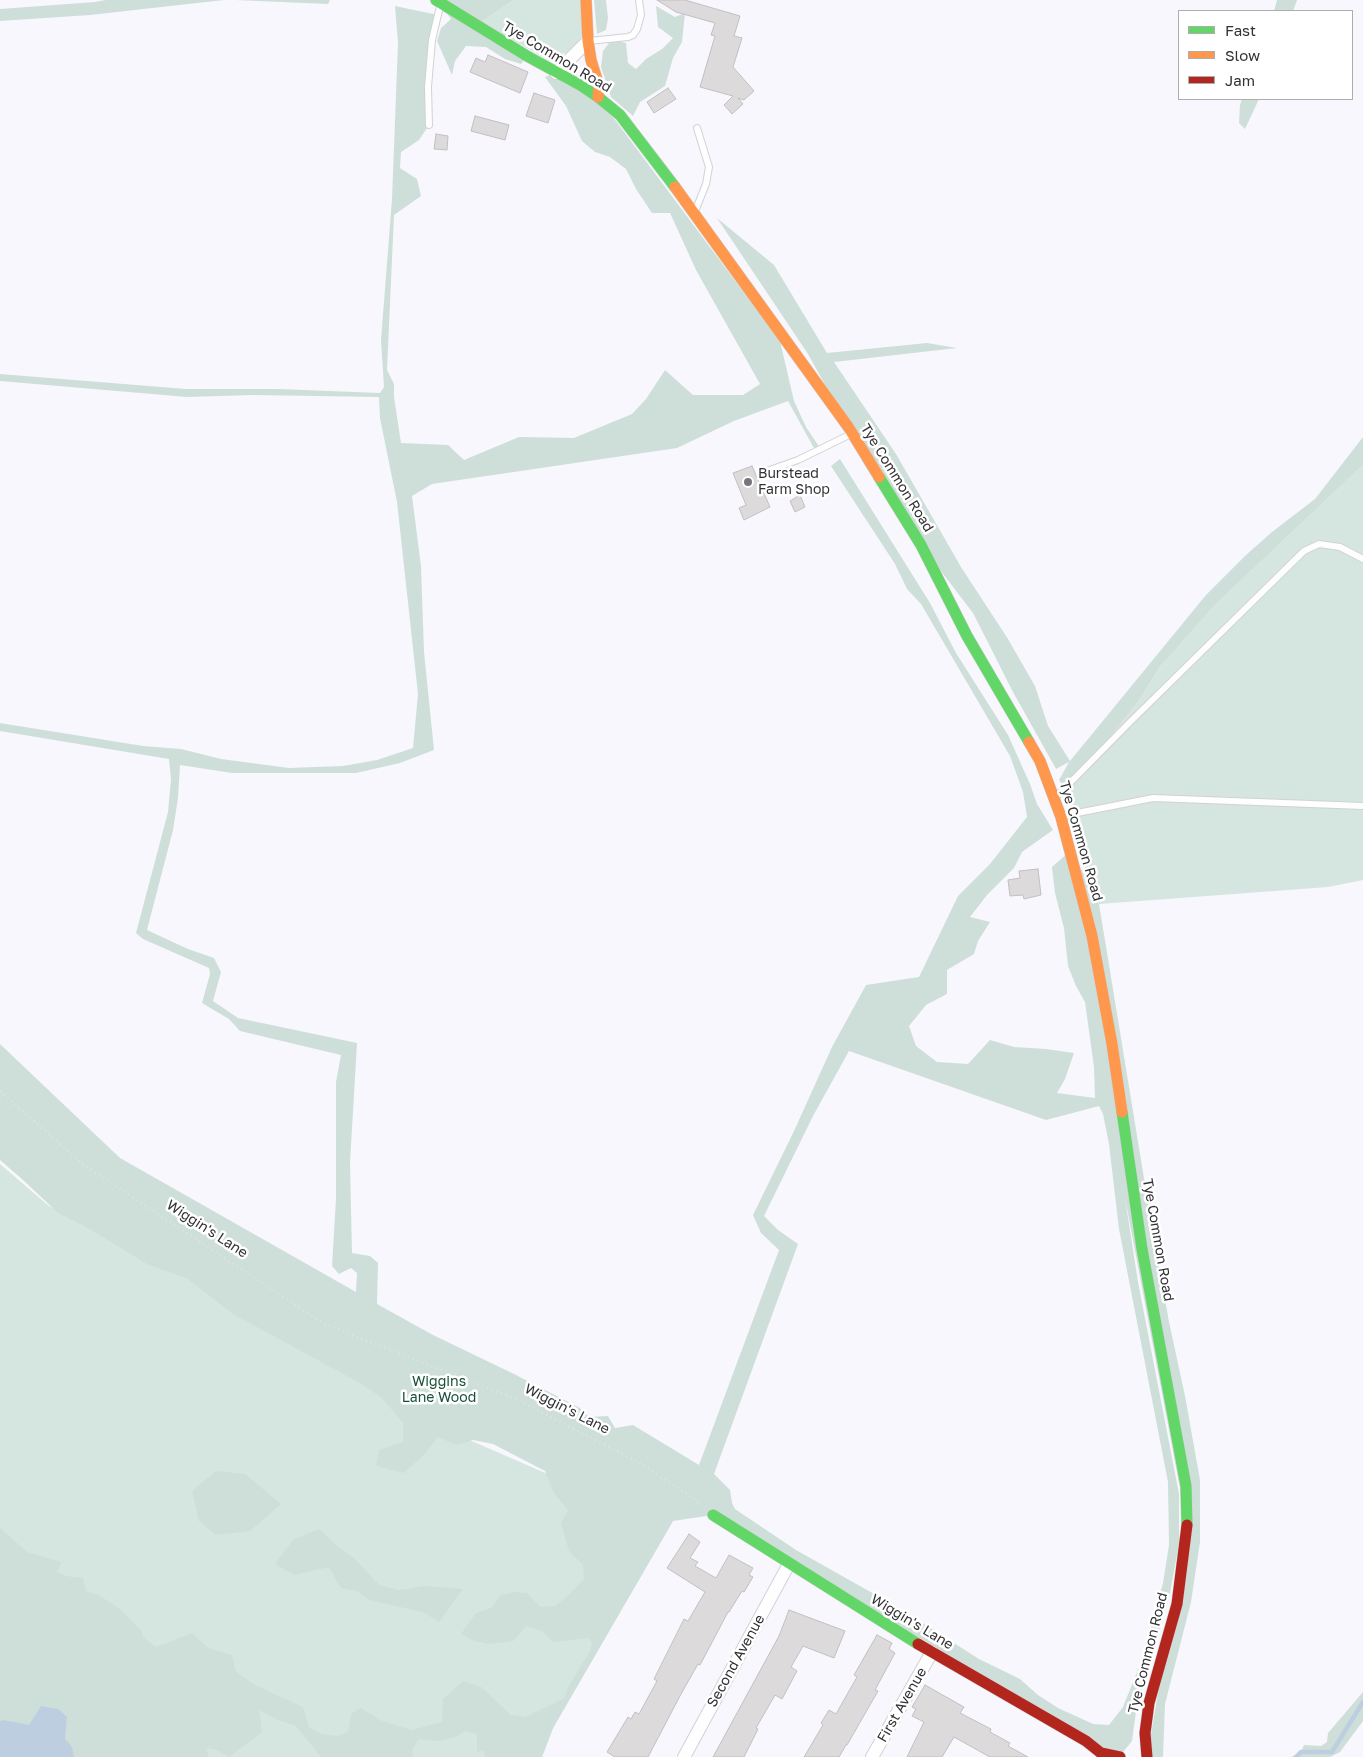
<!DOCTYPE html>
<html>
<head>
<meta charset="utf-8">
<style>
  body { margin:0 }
  #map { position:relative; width:1363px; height:1757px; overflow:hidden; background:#f8f7fd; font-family:"Golos Text",sans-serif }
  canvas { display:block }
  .legend { position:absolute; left:1178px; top:10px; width:175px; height:90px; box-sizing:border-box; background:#fff; border:1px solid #adadae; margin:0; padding:6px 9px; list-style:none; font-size:15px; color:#323135 }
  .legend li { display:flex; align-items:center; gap:10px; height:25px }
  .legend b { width:25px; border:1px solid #adadae }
</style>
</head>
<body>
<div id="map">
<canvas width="1363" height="1757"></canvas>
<ul class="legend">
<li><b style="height:6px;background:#63d668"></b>Fast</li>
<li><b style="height:6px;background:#ff974d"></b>Slow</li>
<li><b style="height:6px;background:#b3261e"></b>Jam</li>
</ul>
</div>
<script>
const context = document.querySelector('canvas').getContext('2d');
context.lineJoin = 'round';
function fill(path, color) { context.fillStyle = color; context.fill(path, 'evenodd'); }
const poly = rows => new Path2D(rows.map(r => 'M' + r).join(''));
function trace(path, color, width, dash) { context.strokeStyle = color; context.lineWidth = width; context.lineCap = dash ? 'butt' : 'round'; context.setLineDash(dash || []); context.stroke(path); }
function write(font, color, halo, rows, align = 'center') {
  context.font = font + ' "Golos Text",sans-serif'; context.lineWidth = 5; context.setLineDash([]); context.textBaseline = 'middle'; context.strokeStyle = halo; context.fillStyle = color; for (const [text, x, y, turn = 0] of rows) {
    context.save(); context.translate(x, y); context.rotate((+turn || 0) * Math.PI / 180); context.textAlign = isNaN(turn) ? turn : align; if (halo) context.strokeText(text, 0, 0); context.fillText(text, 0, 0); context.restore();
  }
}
fill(poly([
  [514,0,585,0,586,28,575,49,548,60,481,22],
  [1363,465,1363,880,1328,887,1099,904,1068,792,1140,699,1159,668,1215,605],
  [0,1164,49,1206,160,1259,412,1415,566,1482,673,1521,553,1728,542,1757,0,1757]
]), '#d5e5df');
fill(poly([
  [106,0,224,0,90,15,0,21,0,9,95,2],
  [235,0,330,0,328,4],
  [436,0,514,0,481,22,527,56,521,64,505,59,486,47,466,46,455,61,452,75,437,41,441,28,451,19],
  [594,0,606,0,608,18,606,30,597,34],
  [1277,0,1297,0,1293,11,1274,11],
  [395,6,438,15,432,40,429,125,419,140,401,152,400,168,417,179,421,196,394,215,387,370,394,384,394,397,401,443,448,445,464,460,519,437,574,438,632,414,646,399,665,370,693,395,743,395,760,384,696,270,670,213,652,213,636,189,626,169,610,157,595,152,582,141,566,106,545,77,556,73,598,97,780,341,794,401,806,427,820,448,815,450,788,401,734,421,677,448,432,484,412,496,421,566,424,652,434,750,400,763,356,773,232,773,180,765,178,798,173,830,147,930,188,949,214,958,221,972,213,1001,238,1018,357,1043,350,1163,352,1253,370,1256,378,1263,377,1304,433,1335,514,1374,580,1408,589,1417,608,1416,615,1428,633,1425,699,1465,779,1250,761,1233,753,1215,794,1131,832,1047,866,985,919,977,958,896,990,864,1027,817,1023,792,1010,756,921,604,907,589,895,564,831,466,840,459,930,603,956,653,1008,735,1030,784,1037,804,1053,830,1022,852,1014,868,987,895,970,917,990,922,978,941,974,954,947,970,947,994,926,1005,909,1026,916,1046,937,1062,968,1064,990,1040,1014,1047,1046,1049,1074,1053,1065,1079,1057,1093,1095,1098,1094,1067,1085,1002,1076,986,1068,966,1064,928,1055,893,1052,867,1070,851,1076,874,1088,865,1099,904,1152,1227,1169,1322,1185,1396,1200,1480,1200,1542,1191,1602,1165,1704,1163,1757,1147,1757,1187,1525,1125,1198,1138,1282,1179,1494,1179,1544,1169,1598,1136,1711,1132,1741,1119,1757,713,1515,673,1521,553,1728,542,1757,485,1757,484,1750,477,1752,477,1734,466,1731,455,1737,441,1741,419,1739,412,1750,413,1757,321,1757,296,1726,278,1720,259,1710,262,1732,229,1757,217,1750,206,1748,209,1757,74,1757,72,1747,65,1739,67,1717,29,1725,4,1720,0,1721,0,1528,27,1552,61,1562,57,1572,66,1576,83,1578,86,1591,100,1596,121,1610,140,1629,144,1638,156,1647,192,1633,208,1648,232,1655,236,1672,255,1685,303,1707,309,1727,321,1734,338,1736,348,1732,351,1714,361,1708,382,1721,412,1730,442,1722,443,1699,463,1681,481,1687,511,1715,525,1717,565,1698,568,1687,590,1651,592,1643,589,1638,554,1642,542,1631,526,1626,513,1641,490,1644,474,1641,461,1634,476,1613,491,1608,501,1595,514,1592,527,1593,540,1607,555,1606,569,1595,584,1579,583,1565,569,1551,561,1523,568,1510,554,1493,545,1471,493,1444,473,1440,456,1445,438,1437,422,1457,403,1473,376,1466,379,1450,403,1442,403,1423,381,1397,360,1383,233,1314,188,1279,147,1264,88,1228,58,1213,23,1180,0,1160,0,1044,120,1158,356,1292,357,1273,351,1268,339,1274,332,1266,336,1199,336,1082,341,1055,240,1031,229,1019,202,1003,210,974,209,968,143,939,136,933,168,812,171,779,169,759,0,731,0,723,143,746,181,749,221,759,289,768,343,766,377,760,413,748,418,694,397,502,380,418,379,397,253,395,187,397,0,381,0,374,186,389,278,389,380,393,384,387,381,340,392,199,398,43],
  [849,1051,1046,1120,1099,1106,1103,1114,1109,1144,1119,1229,1168,1482,1169,1545,1163,1583,1145,1652,1123,1707,1109,1725,1093,1724,1058,1708,1038,1695,1020,1679,979,1659,899,1608,796,1550,735,1509,732,1503,730,1490,714,1474,798,1244,778,1230,764,1216,813,1116],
  [656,6,675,17,685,13,682,42,673,58,665,86,640,102,633,116,611,97,601,67,603,51,612,39,626,43,628,63,636,69,646,59,662,49,673,38,658,27],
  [1242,99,1259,99,1245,129,1239,123,1240,105],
  [717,218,774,265,827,353,927,343,957,348,834,362,896,454,961,567,1008,639,1035,686,1048,726,1070,761,1206,595,1246,555,1272,532,1315,499,1363,437,1363,465,1215,605,1159,668,1140,699,1068,792,1059,780,1069,762,1056,769,1013,692,973,613,921,545,849,428,808,354],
  [216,1471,245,1474,281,1504,250,1531,216,1535,199,1521,192,1491],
  [319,1529,338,1547,355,1559,379,1585,399,1590,425,1586,463,1589,439,1622,423,1612,369,1600,357,1591,341,1588,329,1567,294,1575,275,1564,293,1540],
  [1363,1692,1363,1721,1340,1752,1330,1757,1291,1757,1301,1752,1304,1745,1321,1746,1327,1742,1328,1733]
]), '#cedfd9');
fill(poly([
  [41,1706,58,1709,67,1717,65,1739,72,1747,74,1757,0,1757,0,1721,4,1720,29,1725]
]), '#bdcee0');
trace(poly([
  [1296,1757,1301,1752,1332,1752,1363,1702]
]), '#bdcee0', 4.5);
const building = poly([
  [657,0,685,0,740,16,734,36,742,38,733,67,754,91,744,100,738,98,743,104,732,114,724,105,733,96,700,87,715,36,711,35,715,23,676,12,657,0],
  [488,55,528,72,520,93,470,72,476,58,485,62,488,55],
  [668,88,676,99,654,113,647,102,668,88],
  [534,93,555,100,548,123,526,116,534,93],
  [475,116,509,125,505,140,471,131,475,116],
  [436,134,448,136,447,150,434,149,436,134],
  [752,466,770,507,744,520,739,508,746,505,733,473,752,466],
  [800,495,805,507,795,512,790,501,800,495],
  [1038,869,1041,895,1024,899,1023,895,1010,896,1008,880,1020,878,1019,871,1038,869],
  [689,1534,700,1542,690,1558,698,1562,695,1566,716,1578,729,1555,753,1568,749,1575,753,1577,744,1592,742,1591,729,1612,728,1612,700,1665,698,1664,681,1694,648,1757,615,1757,607,1752,628,1717,631,1719,635,1712,639,1714,657,1681,654,1679,684,1619,688,1621,705,1592,667,1568,689,1534],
  [789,1610,845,1631,834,1658,803,1646,791,1667,797,1671,790,1684,782,1699,775,1695,756,1728,758,1729,744,1757,713,1757,779,1636,789,1610],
  [877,1635,892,1643,889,1649,895,1653,875,1690,878,1691,847,1745,846,1745,839,1757,804,1757,823,1725,821,1723,829,1710,836,1714,857,1677,854,1675,877,1635],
  [925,1685,964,1707,960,1713,991,1729,990,1732,1010,1743,1008,1746,1028,1757,990,1757,954,1737,942,1757,907,1757,924,1722,912,1716,916,1709,912,1707,925,1685]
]);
fill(building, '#dcdadb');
trace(building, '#c1bfc1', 1);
const lane = poly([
  [589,41,628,37,633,35,637,29,641,15,639,0],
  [429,125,428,87,432,40,440,6],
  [696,209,706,184,709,167,697,128],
  [761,473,798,460,851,434],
  [1057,796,1131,721,1304,551,1319,544,1340,547,1363,559],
  [1062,816,1153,798,1363,806]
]);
const street = poly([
  [556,73,588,41],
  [684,1757,789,1564],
  [872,1757,932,1652]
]);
const fast = poly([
  [436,0,527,56,580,85,598,97,620,115,675,187],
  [879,477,921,545,967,636,1029,742],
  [1122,1112,1142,1249,1186,1486,1187,1525],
  [713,1515,918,1644]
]);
const slow = poly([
  [586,0,588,41,591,60,599,86,598,97],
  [675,187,849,428,879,477],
  [1029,742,1040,761,1061,817,1092,936,1112,1044,1122,1112]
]);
const jam = poly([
  [918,1644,1086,1741,1101,1753,1120,1757],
  [1147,1757,1145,1733,1149,1703,1177,1604,1187,1525]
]);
trace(lane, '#d2d1d6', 8);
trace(street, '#d2d1d6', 14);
trace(fast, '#d2d1d6', 12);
trace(slow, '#d2d1d6', 12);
trace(jam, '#d2d1d6', 12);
trace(poly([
  [0,1091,85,1166,324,1324,516,1399,640,1463,687,1494,700,1504]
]), '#e2e2e4', 2.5, [1, 4]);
trace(lane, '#fefeff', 6);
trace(street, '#fefeff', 12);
trace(fast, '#63d668', 11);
trace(slow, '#ff974d', 11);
trace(jam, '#b3261e', 11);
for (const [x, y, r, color] of [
  [748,482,5,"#77767b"]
]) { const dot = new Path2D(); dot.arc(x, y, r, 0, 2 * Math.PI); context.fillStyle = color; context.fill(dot); trace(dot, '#fff', 2); }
write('14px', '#323135', '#fff', [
  ["Tye Common Road",557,57,31],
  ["Tye Common Road",897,478,58],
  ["Tye Common Road",1081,841,74],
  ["Wiggin's Lane",207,1229,33],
  ["Tye Common Road",1158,1240,80],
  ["Wiggin's Lane",567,1409,27],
  ["Wiggin's Lane",912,1622,31],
  ["Tye Common Road",1148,1653,-76],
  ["Second Avenue",736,1661,-61],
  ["First Avenue",902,1705,-60]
]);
write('14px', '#323135', '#fff', [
  ["Burstead",758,474],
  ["Farm Shop",758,490]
], 'left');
write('14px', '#175038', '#fff', [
  ["Wiggins",439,1382],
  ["Lane Wood",439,1398]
]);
</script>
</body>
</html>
